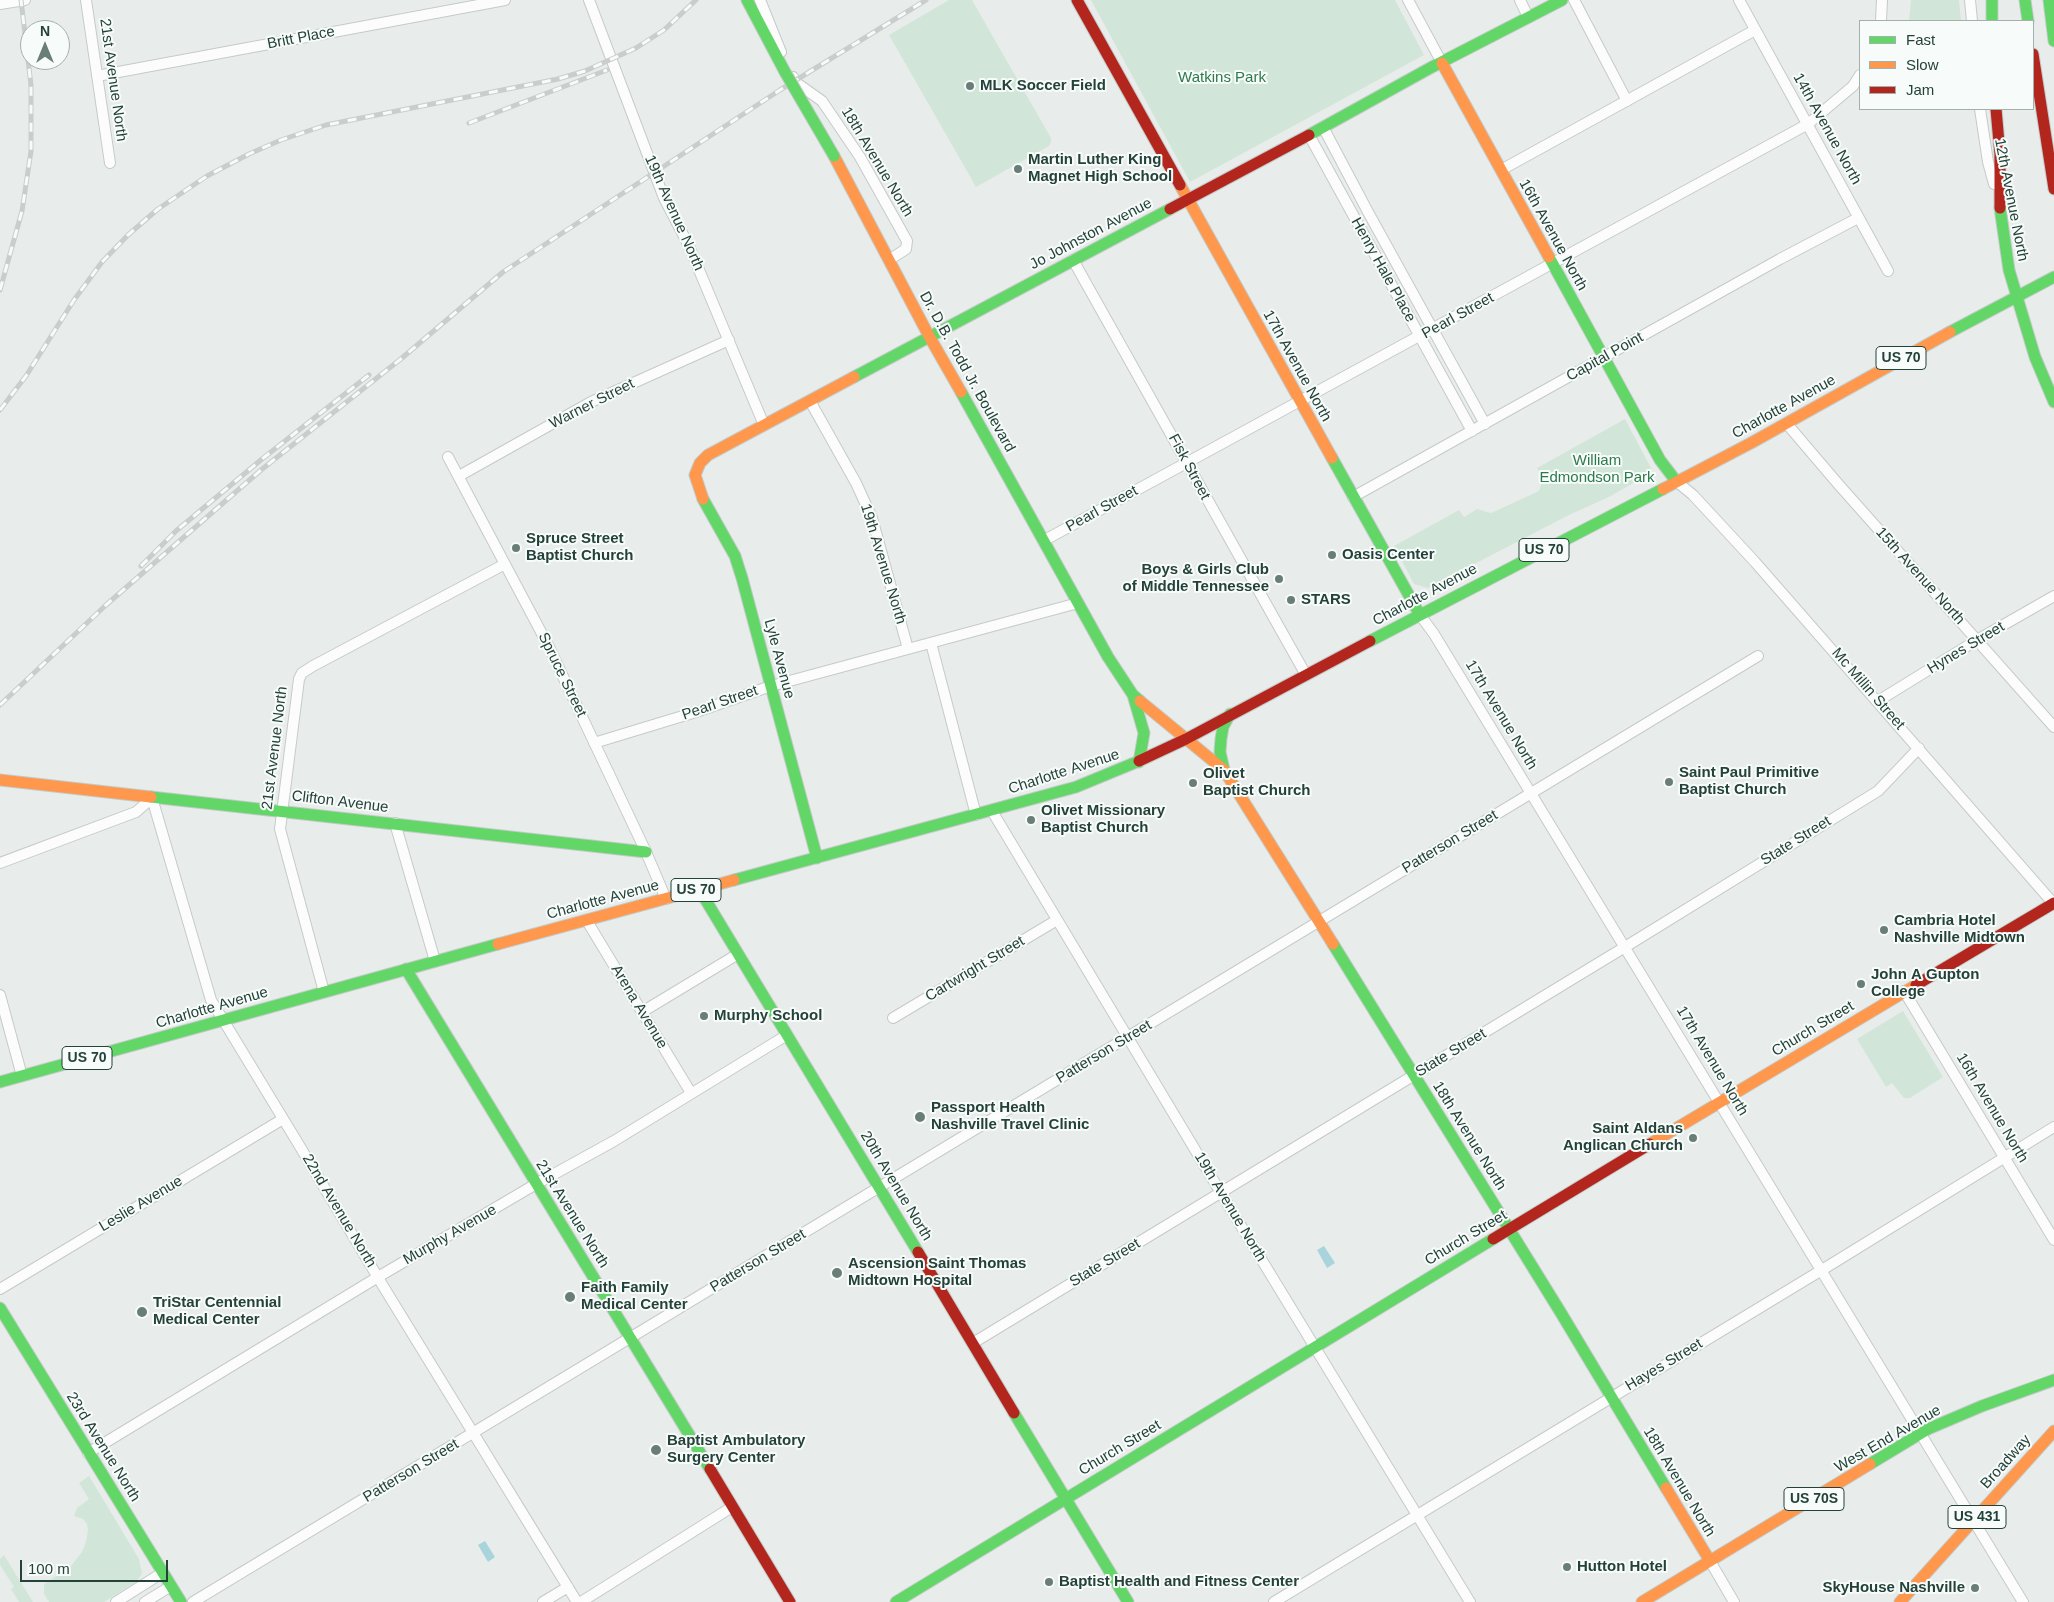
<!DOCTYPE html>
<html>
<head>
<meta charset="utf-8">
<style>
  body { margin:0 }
  #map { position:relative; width:2054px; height:1602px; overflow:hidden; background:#e8edeb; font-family:Arial,sans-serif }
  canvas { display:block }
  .legend { position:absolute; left:1859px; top:20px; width:175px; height:90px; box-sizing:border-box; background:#f7fbf9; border:1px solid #a3b1ad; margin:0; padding:6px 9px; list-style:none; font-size:15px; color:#24423a }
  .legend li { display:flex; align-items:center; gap:10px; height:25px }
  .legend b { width:25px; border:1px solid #a3b1ad }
  .north { position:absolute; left:20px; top:20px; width:50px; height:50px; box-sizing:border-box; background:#f7fbf9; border:1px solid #a3b1ad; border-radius:50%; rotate:0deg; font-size:14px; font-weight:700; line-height:20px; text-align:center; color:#24423a }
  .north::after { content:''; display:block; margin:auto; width:18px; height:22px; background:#697e78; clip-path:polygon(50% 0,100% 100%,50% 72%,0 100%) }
  .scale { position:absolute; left:20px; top:1560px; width:148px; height:22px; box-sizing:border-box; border:2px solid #24423a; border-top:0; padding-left:6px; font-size:15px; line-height:18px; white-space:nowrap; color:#24423a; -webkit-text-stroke:4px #f7fbf9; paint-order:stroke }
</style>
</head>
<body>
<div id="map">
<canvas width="2054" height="1602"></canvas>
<ul class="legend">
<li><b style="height:6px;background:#63d668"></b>Fast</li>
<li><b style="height:6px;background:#ff974d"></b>Slow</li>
<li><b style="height:6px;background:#b3261e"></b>Jam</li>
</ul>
<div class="north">N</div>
<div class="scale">100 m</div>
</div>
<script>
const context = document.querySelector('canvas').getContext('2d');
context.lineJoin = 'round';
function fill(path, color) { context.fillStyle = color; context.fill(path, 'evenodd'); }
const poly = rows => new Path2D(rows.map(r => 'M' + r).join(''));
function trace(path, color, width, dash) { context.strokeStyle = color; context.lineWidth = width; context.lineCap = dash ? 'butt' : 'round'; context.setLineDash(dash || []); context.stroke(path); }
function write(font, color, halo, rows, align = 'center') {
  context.font = font + ' Arial,sans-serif'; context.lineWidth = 4; context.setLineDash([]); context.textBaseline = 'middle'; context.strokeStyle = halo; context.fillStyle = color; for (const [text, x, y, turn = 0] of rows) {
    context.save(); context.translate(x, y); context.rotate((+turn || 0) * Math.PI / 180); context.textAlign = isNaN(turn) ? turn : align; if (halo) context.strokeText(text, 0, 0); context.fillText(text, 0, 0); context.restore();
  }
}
fill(poly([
  [949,0,972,0,1051,138,1051,142,1049,146,976,187,889,35],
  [1091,0,1395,0,1424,55,1190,182],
  [1911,0,1959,0,1961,21,1909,21],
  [1625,419,1651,468,1647,475,1609,497,1569,515,1428,588,1414,584,1394,546,1459,510,1464,517,1477,509,1491,513,1539,491,1543,478,1537,468],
  [1903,1011,1943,1077,1910,1098,1904,1098,1892,1083,1886,1087,1857,1039],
  [89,1476,139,1559,142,1574,136,1582,104,1602,49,1602,44,1594,44,1584,71,1566,82,1552,86,1542,88,1530,87,1524,83,1519,74,1516,77,1508,89,1499,79,1483],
  [4,1555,33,1602,19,1602,11,1589,14,1587,0,1565,0,1559]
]), '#d1e6d8');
fill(poly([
  [1324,1246,1335,1263,1327,1268,1317,1250],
  [485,1541,495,1557,488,1562,478,1545]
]), '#a9d4db');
const street = poly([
  [86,0,110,163],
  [589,0,664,198,689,246,764,425],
  [760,0,781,52],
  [1408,0,1442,63],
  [1520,0,1528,17],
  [1574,0,1627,101],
  [1739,0,1888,271],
  [1970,0,1972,21],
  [0,4,25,0],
  [1881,21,1882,0],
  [97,76,505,0],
  [793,77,798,84,822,101,860,157,907,241,906,249,889,260],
  [1980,109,1988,162,1994,184],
  [1323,127,1368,212,1485,424],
  [1309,135,1472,431],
  [1501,170,1755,30],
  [1073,260,1306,675],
  [810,401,856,483,872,518,908,649],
  [1787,424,1839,485,2054,727],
  [448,457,549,647,646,852,666,899],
  [459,476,591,402,729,340],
  [1676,481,1693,495,1755,562,2053,903],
  [1353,497,1780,259,1858,218],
  [1043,541,1808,124,1853,86,1860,75],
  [1420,615,1434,634,2023,1602],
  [931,643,976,815],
  [1878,701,1977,640,2054,596],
  [594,743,696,712,771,686,1078,603],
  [992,811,1221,1193,1470,1602],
  [395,823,435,961],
  [0,863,136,812,152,798,211,1000,299,1145,383,1286,577,1602],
  [587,921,691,1093],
  [1904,991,2054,1240],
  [324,992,280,829,299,679,302,673,313,666,505,564],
  [0,995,22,1076],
  [642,1012,738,954],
  [893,1018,1057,920],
  [0,1289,283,1119],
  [973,1343,1625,947,1878,791,1919,748],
  [88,1453,378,1277,536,1184,614,1141,787,1035],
  [1710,1561,1734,1602],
  [116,1602,162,1573],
  [145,1602,171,1586],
  [193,1602,1758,656],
  [543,1602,568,1587],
  [581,1602,732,1507],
  [1274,1602,1830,1265,2054,1127]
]);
const fast = poly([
  [747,0,785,72],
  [1992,0,1992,21],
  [2025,0,2028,21],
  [2049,0,2054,41],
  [1309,135,1432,67,1562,0],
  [2000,208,2009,270,2035,357,2054,402],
  [1549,257,1660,460,1676,481],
  [1950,332,2054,277],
  [854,377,1170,209],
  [961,392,1108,657,1133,695,1140,701],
  [1332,458,1420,615],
  [703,499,735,556,742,578,817,858],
  [1370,641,1663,489],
  [1133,695,1144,733,1139,762],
  [1224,770,1220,752,1221,739,1223,727,1230,714],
  [151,797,646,852],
  [734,880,1076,787,1139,761],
  [699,889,918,1252],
  [1333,944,1561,1313,1666,1488],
  [406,969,710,1469],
  [0,1082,498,944],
  [0,1308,181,1602],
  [1014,1413,1128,1602],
  [1870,1464,1928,1429,1982,1406,2054,1380],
  [896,1602,1493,1239]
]);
const slow = poly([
  [1442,63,1549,257],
  [834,156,929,336,961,392],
  [1180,185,1332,458],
  [1663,489,1751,443,1950,332],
  [703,499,695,475,700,463,708,455,854,377],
  [1140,701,1224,770,1333,944],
  [0,780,151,797],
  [498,944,734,880],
  [1650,1144,1916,985],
  [1666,1488,1710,1561],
  [1642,1602,1870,1464],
  [1900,1602,2054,1431]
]);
const jam = poly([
  [1077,0,1180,185],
  [2033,54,2054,189],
  [1996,109,2000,154,2000,208],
  [1170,209,1309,135],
  [1139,761,1186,739,1370,641],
  [1916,985,2054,903],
  [1493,1239,1650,1144],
  [918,1252,1014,1413],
  [710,1469,790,1602]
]);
trace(street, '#c5cac8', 12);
trace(fast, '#c3cbc8', 13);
trace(slow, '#c3cbc8', 13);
trace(jam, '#c3cbc8', 13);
trace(street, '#fcfcfc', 10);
trace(fast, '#63d668', 11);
trace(slow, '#ff974d', 11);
trace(jam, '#b3261e', 11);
const rail = poly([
  [469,123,607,70],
  [0,290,22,211,31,151,31,85,21,0],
  [0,410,26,376,74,300,102,262,128,235,158,209,207,176,249,154,281,140,326,125,558,79,585,71,636,48,664,30,696,0],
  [141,566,176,531,262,459,369,375],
  [0,705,106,605,261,470,402,358,503,272,780,90,926,0]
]);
trace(rail, '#c9cdcc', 5);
trace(rail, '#f7fbf9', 3, [9]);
const fastBridge = poly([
  [785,72,834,156]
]);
trace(fastBridge, '#c3cbc8', 13, []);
trace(fastBridge, '#63d668', 11);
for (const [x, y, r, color] of [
  [970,86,5,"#697e78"],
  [1018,169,5,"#697e78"],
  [516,548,5,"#697e78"],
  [1332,555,5,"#697e78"],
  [1279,579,5,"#697e78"],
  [1291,600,5,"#697e78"],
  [1669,782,5,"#697e78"],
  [1193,783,5,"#697e78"],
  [1031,820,5,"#697e78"],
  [1884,930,5,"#697e78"],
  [1861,984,5,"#697e78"],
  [704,1016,5,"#697e78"],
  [920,1117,6,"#697e78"],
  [1693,1138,5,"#697e78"],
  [837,1273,6,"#697e78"],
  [570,1297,6,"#697e78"],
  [142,1312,6,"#697e78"],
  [656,1450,6,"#697e78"],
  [1567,1567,5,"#697e78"],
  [1049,1582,5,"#697e78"],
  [1975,1588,5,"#697e78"]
]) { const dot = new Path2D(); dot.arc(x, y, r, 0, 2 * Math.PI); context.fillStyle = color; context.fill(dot); trace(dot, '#f7fbf9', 2); }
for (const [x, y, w] of [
  [1901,358,50],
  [1544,550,50],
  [696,890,50],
  [87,1058,50],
  [1814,1499,60],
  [1977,1517,58]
]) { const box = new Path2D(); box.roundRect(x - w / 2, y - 11.5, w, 23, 4); context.fillStyle = '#f7fbf9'; context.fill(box); trace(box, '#24423a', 1); }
write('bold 14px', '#24423a', null, [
  ["US 70",1901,358],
  ["US 70",1544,550],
  ["US 70",696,890],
  ["US 70",87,1058],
  ["US 70S",1814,1499],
  ["US 431",1977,1517]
]);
write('15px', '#24423a', '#f7fbf9', [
  ["Britt Place",301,38,-11],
  ["21st Avenue North",113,80,82],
  ["14th Avenue North",1827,129,61],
  ["18th Avenue North",877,162,59],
  ["12th Avenue North",2011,200,79],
  ["19th Avenue North",674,213,66],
  ["Jo Johnston Avenue",1091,234,-28],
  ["16th Avenue North",1553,235,61],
  ["Henry Hale Place",1383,270,61],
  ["Pearl Street",1458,316,-29],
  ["Capital Point",1605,357,-29],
  ["17th Avenue North",1297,366,61],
  ["Dr. D.B. Todd Jr. Boulevard",967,372,61],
  ["Warner Street",592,404,-27],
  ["Charlotte Avenue",1784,407,-29],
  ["Fisk Street",1189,467,62],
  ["Pearl Street",1102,509,-29],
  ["19th Avenue North",883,564,73],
  ["15th Avenue North",1920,576,48],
  ["Charlotte Avenue",1425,595,-28],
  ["Hynes Street",1966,648,-31],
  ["Lyle Avenue",779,659,75],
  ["Spruce Street",562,675,64],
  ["Mc Millin Street",1868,689,49],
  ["Pearl Street",720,703,-19],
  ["17th Avenue North",1501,715,59],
  ["21st Avenue North",275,748,-83],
  ["Charlotte Avenue",1064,772,-18],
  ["Clifton Avenue",340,802,7],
  ["State Street",1796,841,-32],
  ["Patterson Street",1450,842,-31],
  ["Charlotte Avenue",603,900,-15],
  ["Cartwright Street",975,969,-31],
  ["Arena Avenue",639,1007,59],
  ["Charlotte Avenue",212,1008,-16],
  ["Church Street",1813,1029,-31],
  ["Patterson Street",1104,1052,-31],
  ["State Street",1451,1053,-31],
  ["17th Avenue North",1712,1061,59],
  ["16th Avenue North",1992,1108,59],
  ["18th Avenue North",1469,1136,58],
  ["20th Avenue North",896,1186,59],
  ["Leslie Avenue",141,1204,-31],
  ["19th Avenue North",1230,1207,59],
  ["22nd Avenue North",339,1211,59],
  ["21st Avenue North",572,1214,58],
  ["Murphy Avenue",450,1235,-30],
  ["Church Street",1466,1238,-31],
  ["Patterson Street",758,1261,-31],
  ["State Street",1105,1263,-31],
  ["Hayes Street",1664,1365,-31],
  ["West End Avenue",1888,1439,-30],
  ["23rd Avenue North",103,1447,58],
  ["Church Street",1120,1448,-31],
  ["Broadway",2006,1462,-48],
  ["Patterson Street",411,1471,-31],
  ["18th Avenue North",1679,1482,59]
]);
write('15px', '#2d7a4b', '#f7fbf9', [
  ["Watkins Park",1222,78],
  ["William",1597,461],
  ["Edmondson Park",1597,478]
]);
write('bold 15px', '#24423a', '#f7fbf9', [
  ["MLK Soccer Field",980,86],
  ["Martin Luther King",1028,160],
  ["Magnet High School",1028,177],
  ["Spruce Street",526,539],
  ["Baptist Church",526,556],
  ["Oasis Center",1342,555],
  ["Boys & Girls Club",1269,570,"right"],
  ["of Middle Tennessee",1269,587,"right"],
  ["STARS",1301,600],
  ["Saint Paul Primitive",1679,773],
  ["Baptist Church",1679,790],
  ["Olivet",1203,774],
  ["Baptist Church",1203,791],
  ["Olivet Missionary",1041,811],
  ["Baptist Church",1041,828],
  ["Cambria Hotel",1894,921],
  ["Nashville Midtown",1894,938],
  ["John A Gupton",1871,975],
  ["College",1871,992],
  ["Murphy School",714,1016],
  ["Passport Health",931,1108],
  ["Nashville Travel Clinic",931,1125],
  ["Saint Aldans",1683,1129,"right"],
  ["Anglican Church",1683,1146,"right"],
  ["Ascension Saint Thomas",848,1264],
  ["Midtown Hospital",848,1281],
  ["Faith Family",581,1288],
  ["Medical Center",581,1305],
  ["TriStar Centennial",153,1303],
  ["Medical Center",153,1320],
  ["Baptist Ambulatory",667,1441],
  ["Surgery Center",667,1458],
  ["Hutton Hotel",1577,1567],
  ["Baptist Health and Fitness Center",1059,1582],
  ["SkyHouse Nashville",1965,1588,"right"]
], 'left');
</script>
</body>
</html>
